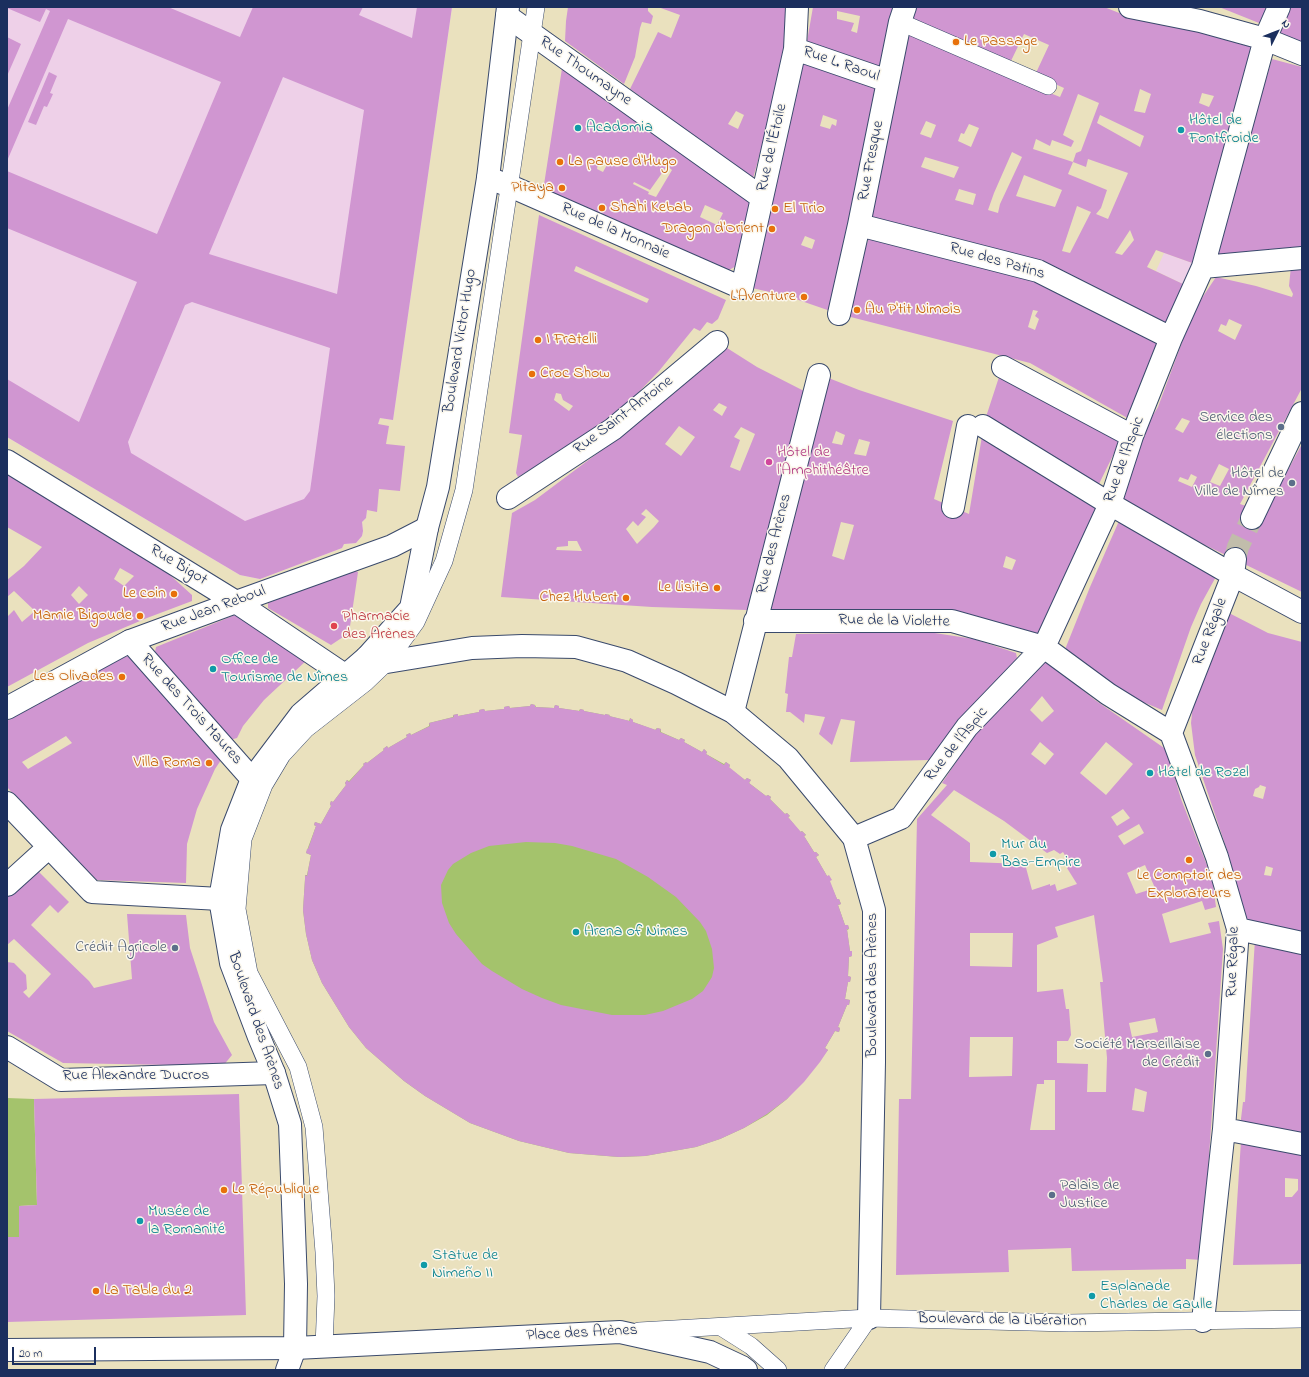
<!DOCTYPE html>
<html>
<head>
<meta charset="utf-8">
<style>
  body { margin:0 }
  #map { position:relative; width:1309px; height:1377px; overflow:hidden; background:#eae1be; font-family:"Indie Flower",sans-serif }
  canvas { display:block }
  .frame { position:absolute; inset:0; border:8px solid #1b2f5e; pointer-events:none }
  .north { position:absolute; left:1257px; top:12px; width:40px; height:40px; -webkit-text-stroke:3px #fbf7ec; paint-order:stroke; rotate:48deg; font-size:11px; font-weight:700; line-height:16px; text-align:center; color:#1b2f5e }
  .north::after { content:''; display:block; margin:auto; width:14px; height:18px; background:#1b2f5e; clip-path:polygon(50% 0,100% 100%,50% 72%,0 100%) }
  .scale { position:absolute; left:12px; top:1347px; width:84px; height:18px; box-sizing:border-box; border:2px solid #1b2f5e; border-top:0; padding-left:5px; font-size:12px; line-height:14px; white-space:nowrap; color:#1b2f5e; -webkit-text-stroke:3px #fbf7ec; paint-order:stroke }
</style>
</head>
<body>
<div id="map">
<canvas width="1309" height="1377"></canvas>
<div class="frame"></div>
<div class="north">N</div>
<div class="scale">20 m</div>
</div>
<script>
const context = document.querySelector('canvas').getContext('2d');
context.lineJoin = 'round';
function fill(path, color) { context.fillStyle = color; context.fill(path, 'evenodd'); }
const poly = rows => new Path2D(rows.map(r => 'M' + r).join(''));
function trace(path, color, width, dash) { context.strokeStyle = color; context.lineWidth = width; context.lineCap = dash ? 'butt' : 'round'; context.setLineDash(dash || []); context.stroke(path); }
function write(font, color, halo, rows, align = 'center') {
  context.font = font + ' "Indie Flower",sans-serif'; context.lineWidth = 3; context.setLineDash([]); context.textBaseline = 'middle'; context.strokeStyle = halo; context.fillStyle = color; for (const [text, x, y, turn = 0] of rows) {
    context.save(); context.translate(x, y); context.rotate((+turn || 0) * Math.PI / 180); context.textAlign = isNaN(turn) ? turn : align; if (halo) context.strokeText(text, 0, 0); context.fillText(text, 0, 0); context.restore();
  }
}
fill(poly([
  [7,7,452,7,393,420,380,418,378,424,366,518,362,522,363,531,362,536,356,543,344,544,342,548,260,579,240,575,7,437],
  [1164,253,1195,264,1185,285,1156,271]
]), '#eed0e8');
fill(poly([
  [531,704,535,705,536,707,554,708,555,705,559,706,559,708,579,711,580,709,584,710,584,711,605,715,605,714,610,715,609,716,629,721,630,718,633,720,633,722,655,730,657,728,661,729,661,732,679,740,681,738,685,740,684,742,702,752,704,749,707,752,706,754,724,764,726,762,730,765,729,768,745,780,747,778,751,780,749,783,766,796,768,795,771,797,770,799,785,814,787,813,790,816,788,817,800,832,802,831,806,835,804,836,814,852,816,852,819,855,816,857,827,876,837,899,839,899,841,904,838,905,845,925,848,925,849,929,847,930,850,951,852,951,852,956,849,957,848,976,851,977,850,982,848,982,845,999,850,1000,849,1005,847,1005,838,1027,840,1028,839,1032,835,1031,825,1048,828,1050,787,1099,767,1115,744,1128,720,1139,696,1147,645,1156,619,1157,569,1153,519,1141,470,1123,425,1096,404,1081,366,1048,349,1027,322,983,312,960,306,934,303,910,305,879,305,875,307,875,311,855,306,853,316,826,314,825,315,822,321,824,331,806,330,804,331,801,333,802,346,785,345,783,347,780,349,781,364,765,363,764,366,762,367,763,384,750,383,749,387,746,388,748,407,737,406,735,410,733,411,735,429,726,429,723,453,717,453,715,458,714,458,716,479,712,479,710,484,709,485,711,504,709,504,707,509,706,510,708,530,706],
  [7,1098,34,1099,37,1205,19,1206,19,1237,7,1237]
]), '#a4c36c');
fill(poly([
  [7,7,168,7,240,37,253,7,363,7,359,15,412,38,417,7,452,7,393,420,380,418,378,424,389,426,386,444,405,446,400,491,379,489,377,512,367,510,366,518,362,522,363,531,362,536,356,543,344,544,342,548,260,579,240,575,7,437,7,379,79,422,137,282,7,228,7,171,157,234,221,82,68,19,7,161,7,110,50,11,46,9,40,22,7,8],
  [283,77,364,110,337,294,209,254],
  [192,302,330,348,310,491,304,499,245,521,131,453,128,442,185,305],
  [568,7,648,7,648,11,653,16,651,24,642,22,640,28,635,57,624,84,565,41,566,21],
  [658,7,795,7,772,110,752,182,677,126,654,106,630,89,658,32,671,38,680,15],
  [736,111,744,115,738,129,728,124],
  [813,7,897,7,880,71,806,47],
  [837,11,860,16,857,33,851,31,854,23,837,19],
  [913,7,1104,7,1132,18,1201,26,1258,47,1195,264,1156,250,1147,267,1185,285,1166,327,867,217,906,31,1045,91,1060,97,1064,88,1035,75,1049,45,1024,34,1009,65,909,20],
  [1140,89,1151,94,1145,113,1134,111],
  [1202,93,1214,96,1209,107,1199,103],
  [1078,94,1099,103,1081,151,1076,153,1073,162,1086,167,1088,159,1128,173,1108,219,1096,214,1101,208,1107,190,1068,174,1073,162,1033,149,1036,139,1050,146,1052,140,1071,147,1074,141,1063,135],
  [1100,115,1144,136,1140,147,1097,123],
  [926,121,936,125,931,138,920,134],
  [969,124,979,128,971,147,958,141,961,133,964,134],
  [1012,152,1022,157,1000,204,998,213,988,210,994,193],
  [925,157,959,167,954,178,921,167],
  [1024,175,1062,190,1055,207,1016,196],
  [959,189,976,194,973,205,955,200],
  [1077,206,1091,212,1070,253,1062,251],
  [1130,230,1134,240,1122,255,1115,253],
  [1219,7,1271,7,1264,25],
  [1286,7,1302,7,1302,47,1275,36],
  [7,37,21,44,7,76],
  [1272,59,1302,67,1302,248,1224,261,1215,252],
  [563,62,753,205,738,265,729,270,543,191],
  [599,157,608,163,603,172,597,169],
  [667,166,672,170,656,197,648,194,649,192,633,184,634,182,650,190],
  [705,205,723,213,717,225,700,217],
  [802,62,877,85,859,266,871,232,1033,276,1163,343,1131,420,1030,363,839,314,787,296,752,288],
  [823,115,837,120,836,126,832,124,830,129,820,126],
  [805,236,815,240,812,249,801,245],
  [1033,310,1038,311,1035,316,1039,319,1035,330,1028,327],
  [49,72,57,76,50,93,53,94,47,107,44,106,36,125,28,122],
  [539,215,726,300,718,319,712,324,707,322,700,331,694,328,659,371,632,399,579,441,518,477,516,473,522,435,509,433],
  [576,266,589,272,649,299,647,303,574,271],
  [556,393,561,394,563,400,573,406,569,411,554,400],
  [1291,266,1302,266,1302,388,1240,504,1246,506,1260,522,1302,444,1302,592,1176,531,1120,500,1144,430,1158,407,1194,310,1216,277,1256,286,1292,297,1293,294,1289,286],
  [1229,319,1242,325,1235,340,1218,331,1221,324,1226,326],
  [1182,418,1190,421,1183,433,1175,429],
  [1219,464,1229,469,1220,486,1210,482],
  [1191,474,1197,477,1192,487,1178,481,1180,477,1188,480],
  [727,348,757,367,804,391,784,484,747,610,652,607,501,597,512,513,535,500,638,423],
  [719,403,727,407,722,416,713,410],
  [679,426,695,437,681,456,665,444],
  [741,427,755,434,740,471,730,467,740,440,734,437],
  [646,509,659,521,654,527,637,544,626,529,633,521,638,526,646,517,641,514],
  [568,541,577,541,582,551,556,550,557,547,568,546],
  [826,377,859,390,953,421,934,499,969,514,982,436,1081,497,1096,509,1038,638,808,610,772,609,768,605],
  [836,431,845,435,842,445,832,443],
  [859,439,870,442,866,456,854,454],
  [841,522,854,525,844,560,832,556],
  [1006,556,1016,560,1012,570,1003,567],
  [999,377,1040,396,1120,441,1098,486,985,420],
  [7,474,74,512,151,558,192,595,192,601,147,618,88,643,7,687,7,617,14,610,22,622,35,611,14,591,7,597,7,580,24,566,42,547,7,527],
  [120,568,134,576,124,586,114,579],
  [79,586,88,595,79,604,71,595],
  [1119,521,1218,573,1201,604,1191,627,1162,710,1131,697,1064,652,1090,587],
  [353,570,358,572,349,633,331,645,268,608,268,603],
  [1229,613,1268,633,1302,642,1302,932,1244,920,1229,856,1195,755,1191,723,1194,694],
  [1260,785,1266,787,1263,799,1253,796,1255,789,1259,787],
  [1266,866,1273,868,1271,876,1264,875],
  [235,615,308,659,264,700,243,726,237,738,230,740,155,652,156,647],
  [928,632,974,639,1016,653,1017,658,929,760,850,762,855,721,841,719,832,745,819,734,825,717,805,714,804,723,790,712,786,712,788,694,785,693,789,657,792,657,796,634],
  [131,655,221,760,215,769,197,809,187,844,186,883,97,880,51,835,7,787,7,721,101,665],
  [66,736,72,743,28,769,22,762],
  [1045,660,1095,700,1167,750,1181,799,1212,878,1216,907,1205,910,1202,901,1162,914,1170,943,1211,933,1208,923,1219,921,1223,949,1202,1260,1186,1259,1186,1269,1072,1271,1071,1248,1008,1250,1009,1272,896,1275,899,1099,911,1099,917,819,947,785,942,783,977,731],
  [1042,696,1054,711,1042,722,1030,710],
  [1040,742,1054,754,1045,765,1031,754],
  [1106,742,1133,764,1106,795,1080,773],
  [954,790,1004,821,1047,853,1054,850,1060,854,1063,852,1071,865,1067,868,1077,884,1057,891,1055,884,1050,886,1050,884,1032,890,1025,864,970,862,970,843,931,815],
  [1123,809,1130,818,1117,826,1111,817],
  [1139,824,1144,833,1124,845,1118,836],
  [1145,865,1155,888,1136,894,1127,873],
  [1094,915,1103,982,1100,982,1107,1058,1106,1092,1087,1092,1088,1064,1057,1063,1057,1041,1068,1041,1071,1035,1069,1009,1066,1009,1063,989,1037,992,1037,945,1058,937,1055,927],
  [970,933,1013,933,1012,967,970,966],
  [1155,1018,1158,1032,1132,1037,1129,1023],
  [970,1037,1013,1037,1012,1076,969,1077],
  [1044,1080,1055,1080,1055,1130,1030,1130,1037,1084,1044,1084],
  [1135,1088,1147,1092,1144,1112,1132,1110],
  [531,704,535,705,535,707,554,708,555,705,559,706,559,708,580,711,580,709,584,710,584,711,605,715,605,714,610,715,609,716,630,721,630,718,633,720,633,722,656,730,657,728,661,729,660,732,679,740,681,738,685,740,684,742,702,752,704,749,707,752,706,754,724,765,726,762,730,765,729,767,745,780,747,778,751,780,749,783,766,796,768,795,771,797,770,799,785,814,787,813,790,816,788,817,801,832,802,831,806,835,804,836,814,852,816,852,819,855,816,857,827,876,829,875,832,880,830,881,837,899,839,899,841,904,838,905,845,925,848,925,849,929,847,929,850,951,852,951,852,956,849,957,848,976,851,977,850,982,848,982,845,999,850,1000,849,1005,847,1005,838,1027,840,1028,839,1032,835,1031,825,1048,828,1050,820,1062,804,1082,787,1099,767,1114,744,1128,720,1139,696,1147,645,1156,619,1157,569,1153,519,1141,470,1123,425,1096,404,1081,366,1048,349,1027,322,983,312,960,306,934,303,910,305,879,305,875,307,876,311,855,306,853,307,849,308,849,316,826,314,825,315,822,321,824,331,806,330,804,331,801,333,802,346,785,345,783,347,780,349,782,364,765,363,764,366,762,367,763,384,750,383,749,387,746,388,748,407,737,406,735,410,733,411,735,430,726,429,723,454,717,453,715,458,714,458,716,479,712,479,710,484,709,485,711,504,709,504,707,509,706,510,708,530,706],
  [526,842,555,843,572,846,616,859,648,877,676,897,700,922,706,931,712,949,714,968,712,977,703,991,692,999,663,1011,645,1015,612,1015,561,1005,542,998,522,989,492,971,482,964,456,934,449,923,442,903,441,885,448,870,453,864,471,853,489,846],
  [36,869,69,902,58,913,50,905,31,925,89,981,94,988,132,979,127,914,186,915,190,948,214,1022,232,1055,223,1066,63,1063,7,1031,7,962,14,963,26,975,27,989,23,992,29,998,51,974,14,939,7,945,7,895],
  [1255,939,1302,948,1302,1137,1240,1127,1243,1102,1245,1102],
  [239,1094,246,1315,7,1322,7,1237,19,1237,19,1206,37,1205,34,1099],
  [1241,1141,1302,1153,1302,1264,1233,1265],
  [1285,1178,1298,1179,1298,1190,1292,1197,1285,1197]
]), '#d096d1');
trace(poly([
  [1235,559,1238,547,1252,518]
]), '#c1bdab', 22, [22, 11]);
const service = poly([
  [900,22,1048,86],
  [721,1327,751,1346,778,1370],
  [639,1331,869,1318,1069,1323,1302,1319],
  [324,1347,326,1296,324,1252,314,1127,298,1067,249,973,237,909,243,839,264,785,282,755,306,729,365,683,387,662,416,622,444,561,464,490,536,7],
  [833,1370,869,1318]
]);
const pedestrian = poly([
  [1130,7,1200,21,1265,39,1302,54],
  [507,16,761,197],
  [795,49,888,81],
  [488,178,510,186,742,288,795,49,797,7],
  [859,225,1038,271,1171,338],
  [1203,267,1302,258],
  [839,314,859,225,900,22,905,7],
  [1003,367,1132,436],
  [983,426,1110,504,1233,575,1302,612],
  [508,498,613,429,717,342],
  [953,507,968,426],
  [1252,518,1302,413],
  [755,621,952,621,1044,647,1108,694,1171,733],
  [130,641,252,779],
  [733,712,819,375],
  [854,838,901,818,967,727,1044,647,1110,504,1132,436,1171,338,1203,267,1265,39,1279,7],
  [1238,929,1302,943],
  [1224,1129,1302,1144],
  [1203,1321,1224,1129,1238,929,1217,857,1171,733,1233,575,1235,559]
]);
const minor = poly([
  [7,461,236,602,346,676],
  [367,657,387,662,472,648,522,646,576,647,627,661,676,683,733,712,788,758,854,838,874,910,874,1062,869,1318],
  [7,708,130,641,236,602,392,546,427,528],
  [7,803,92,892,220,899],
  [7,885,49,847],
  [7,1047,61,1080,274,1073],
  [7,1350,295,1348,620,1332,710,1352,742,1367,746,1370]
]);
const tertiary = poly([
  [287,1370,295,1348,296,1284,290,1124,274,1073,259,1037,231,963,220,899,232,830,252,779,301,714,367,657,411,608,427,528,438,487,488,178,508,7]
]);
trace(service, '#3a4a6c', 18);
trace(pedestrian, '#3a4a6c', 24);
trace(minor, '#3a4a6c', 24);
trace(tertiary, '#3a4a6c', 24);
trace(service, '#fff', 17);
trace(pedestrian, '#fff', 22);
trace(minor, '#fff', 22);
trace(tertiary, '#fff', 22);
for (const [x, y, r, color] of [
  [956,42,4,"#e8710a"],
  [578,128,4,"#0f9aa8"],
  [1181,130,4,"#0f9aa8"],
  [560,162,4,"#e8710a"],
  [562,188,4,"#e8710a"],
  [602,208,4,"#e8710a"],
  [775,209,4,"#e8710a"],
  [772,229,4,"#e8710a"],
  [804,297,4,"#e8710a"],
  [857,310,4,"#e8710a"],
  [538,340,4,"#e8710a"],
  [532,374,4,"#e8710a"],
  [1281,427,4,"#5c6f8a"],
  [769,462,4,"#d1479c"],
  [1292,483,4,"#5c6f8a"],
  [717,588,4,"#e8710a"],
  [174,594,4,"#e8710a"],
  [626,598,4,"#e8710a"],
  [140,616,4,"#e8710a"],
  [334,626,4,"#e0444e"],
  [213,669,4,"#0f9aa8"],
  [122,677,4,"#e8710a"],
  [209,763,4,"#e8710a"],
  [1150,773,4,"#0f9aa8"],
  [993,854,4,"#0f9aa8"],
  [1189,860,4,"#e8710a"],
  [576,932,4,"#0f9aa8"],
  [175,948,4,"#5c6f8a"],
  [1208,1054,4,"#5c6f8a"],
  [224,1190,4,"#e8710a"],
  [1052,1195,4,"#5c6f8a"],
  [140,1221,4,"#0f9aa8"],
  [424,1265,4,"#0f9aa8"],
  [96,1291,4,"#e8710a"],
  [1092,1296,4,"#0f9aa8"]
]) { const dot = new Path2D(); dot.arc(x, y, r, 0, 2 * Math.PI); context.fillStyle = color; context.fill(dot); trace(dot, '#fbf7ec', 1.5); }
write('16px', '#c56008', '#fbf7ec', [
  ["Le Passage",964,42],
  ["La pause d'Hugo",568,162],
  ["Pitaya",554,188,"right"],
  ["Shahi Kebab",610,208],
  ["El Trio",783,209],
  ["Dragon d'Orient",764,229,"right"],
  ["L'Aventure",796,297,"right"],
  ["Au P'tit Nimois",865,310],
  ["I Fratelli",546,340],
  ["Croc Show",540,374],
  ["Le Lisita",709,588,"right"],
  ["Le coin",166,594,"right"],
  ["Chez Hubert",618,598,"right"],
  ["Mamie Bigoude",132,616,"right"],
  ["Les Olivades",114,677,"right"],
  ["Villa Roma",201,763,"right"],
  ["Le Comptoir des",1189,876,"center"],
  ["Explorateurs",1189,894,"center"],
  ["Le République",232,1190],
  ["La Table du 2",104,1291]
], 'left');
write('16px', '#1b2f5e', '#fbf7ec', [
  ["Rue L. Raoul",841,65,19],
  ["Rue Thoumayne",585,72,35],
  ["Rue de l'Étoile",773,148,-77],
  ["Rue Fresque",872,161,-79],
  ["Rue de la Monnaie",615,232,24],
  ["Rue des Patins",997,262,16],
  ["Boulevard Victor Hugo",461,341,-81],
  ["Rue Saint-Antoine",624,416,-37],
  ["Rue de l'Aspic",1125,460,-70],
  ["Rue des Arènes",775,544,-76],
  ["Rue Bigot",178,566,31],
  ["Rue Jean Reboul",214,610,-20],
  ["Rue de la Violette",894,622,1],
  ["Rue Régale",1211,632,-69],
  ["Rue des Trois Maures",191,710,48],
  ["Rue de l'Aspic",957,745,-51],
  ["Rue Régale",1234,962,-88],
  ["Boulevard des Arènes",873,985,-90],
  ["Boulevard des Arènes",255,1021,71],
  ["Rue Alexandre Ducros",136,1076],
  ["Boulevard de la Libération",1002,1321,1],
  ["Place des Arènes",582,1334,-3]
]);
write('16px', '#0d838f', '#fbf7ec', [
  ["Hôtel de",1189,121],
  ["Fontfroide",1189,139],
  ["Acadomia",586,128],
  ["Office de",221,660],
  ["Tourisme de Nîmes",221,678],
  ["Hôtel de Rozel",1158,773],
  ["Mur du",1001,845],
  ["Bas-Empire",1001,863],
  ["Arena of Nimes",584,932],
  ["Musée de",148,1212],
  ["la Romanité",148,1230],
  ["Statue de",432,1256],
  ["Nimeño II",432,1274],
  ["Esplanade",1100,1287],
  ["Charles de Gaulle",1100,1305]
], 'left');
write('16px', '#4e5e75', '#fbf7ec', [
  ["Service des",1273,418],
  ["élections",1273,436],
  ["Hôtel de",1284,474],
  ["Ville de Nîmes",1284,492],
  ["Crédit Agricole",167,948],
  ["Société Marseillaise",1200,1045],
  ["de Crédit",1200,1063],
  ["Palais de",1060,1186,"left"],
  ["Justice",1060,1204,"left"]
], 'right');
write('16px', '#b23c85', '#fbf7ec', [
  ["Hôtel de",777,453],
  ["l'Amphithéâtre",777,471]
], 'left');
write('16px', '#be3a42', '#fbf7ec', [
  ["Pharmacie",342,617],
  ["des Arènes",342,635]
], 'left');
</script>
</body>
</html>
